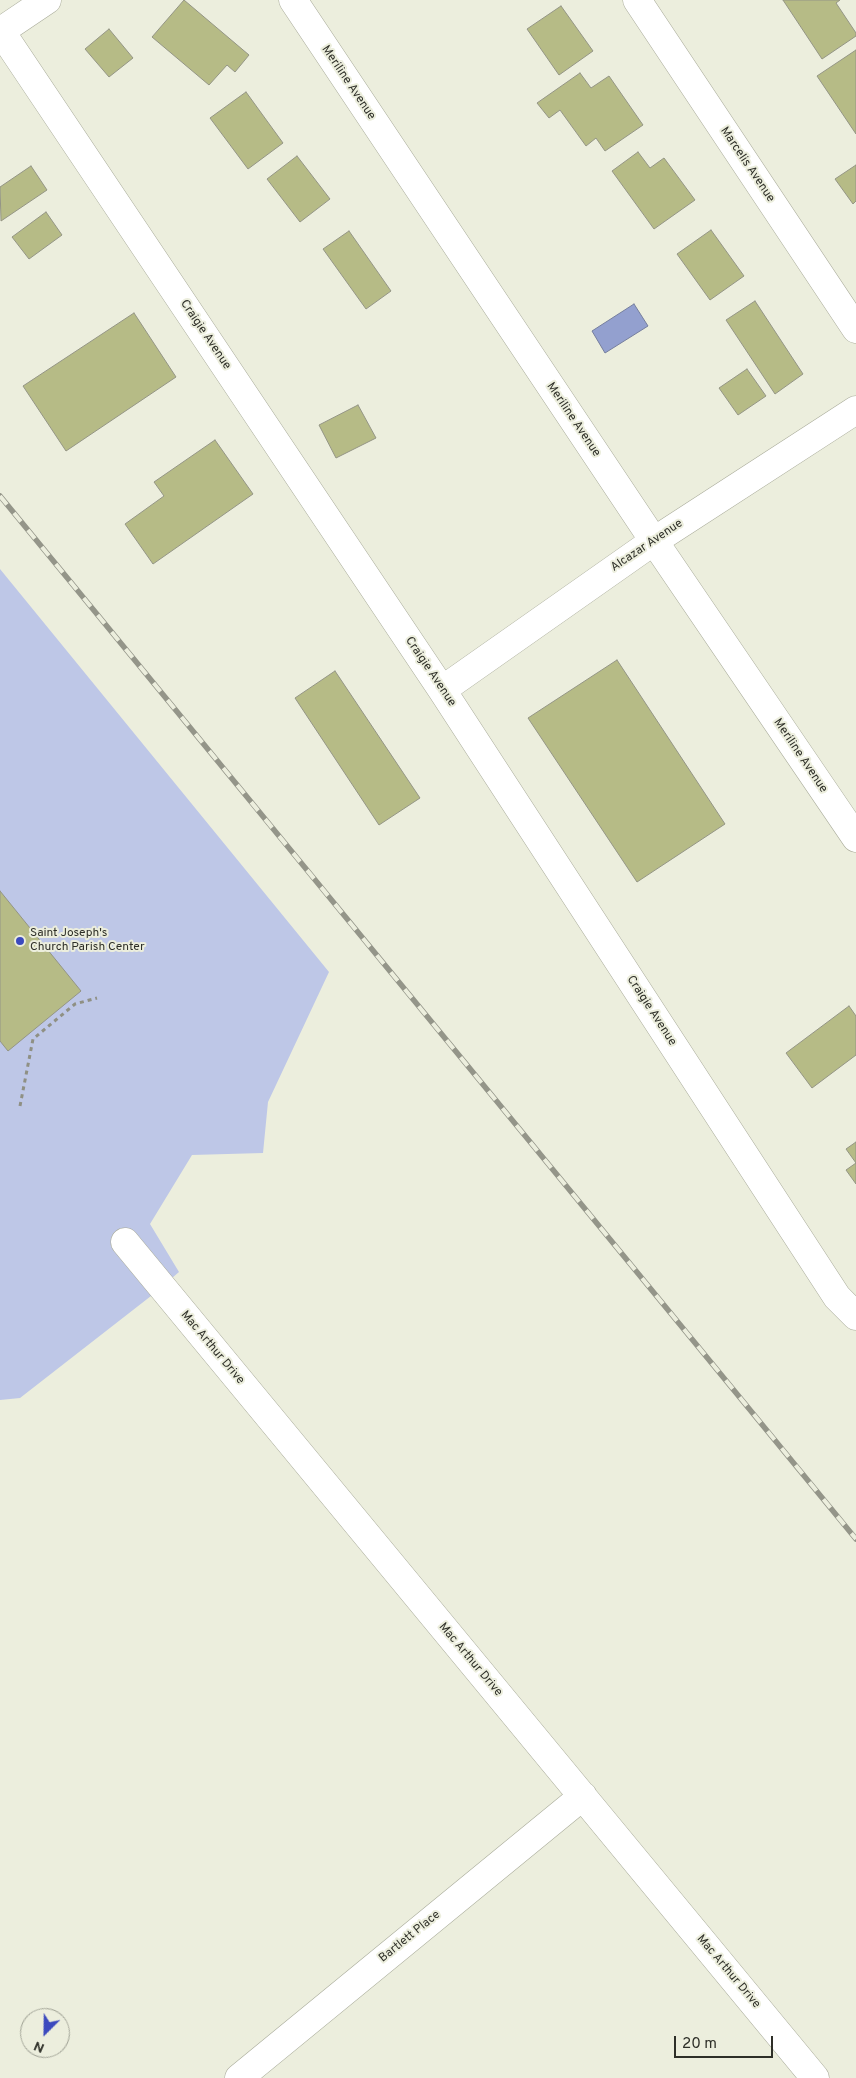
<!DOCTYPE html>
<html>
<head>
<meta charset="utf-8">
<style>
  body { margin:0 }
  #map { position:relative; width:856px; height:2078px; overflow:hidden; background:#eceedd; font-family:Overpass,sans-serif }
  canvas { display:block }
  .north { position:absolute; left:20px; top:2008px; width:50px; height:50px; box-sizing:border-box; background:#eceedd; border:1px solid #a0a295; border-radius:50%; rotate:203deg; font-size:14px; font-weight:700; line-height:20px; text-align:center; color:#2e2f28 }
  .north::after { content:''; display:block; margin:auto; width:18px; height:22px; background:#3c4abe; clip-path:polygon(50% 0,100% 100%,50% 72%,0 100%) }
  .scale { position:absolute; left:674px; top:2036px; width:99px; height:22px; box-sizing:border-box; border:2px solid #2e2f28; border-top:0; padding-left:6px; font-size:15px; line-height:18px; white-space:nowrap; color:#2e2f28; -webkit-text-stroke:4px #eceedd; paint-order:stroke }
</style>
</head>
<body>
<div id="map">
<canvas width="856" height="2078"></canvas>
<div class="north">N</div>
<div class="scale">20 m</div>
</div>
<script>
const context = document.querySelector('canvas').getContext('2d');
context.lineJoin = 'round';
function fill(path, color) { context.fillStyle = color; context.fill(path, 'evenodd'); }
const poly = rows => new Path2D(rows.map(r => 'M' + r).join(''));
function trace(path, color, width, dash) { context.strokeStyle = color; context.lineWidth = width; context.lineCap = dash ? 'butt' : 'round'; context.setLineDash(dash || []); context.stroke(path); }
function write(font, color, halo, rows, align = 'center') {
  context.font = font + ' Overpass,sans-serif'; context.lineWidth = 4; context.setLineDash([]); context.textBaseline = 'middle'; context.strokeStyle = halo; context.fillStyle = color; for (const [text, x, y, turn = 0] of rows) {
    context.save(); context.translate(x, y); context.rotate((+turn || 0) * Math.PI / 180); context.textAlign = isNaN(turn) ? turn : align; if (halo) context.strokeText(text, 0, 0); context.fillText(text, 0, 0); context.restore();
  }
}
fill(poly([
  [0,569,329,972,268,1102,263,1153,192,1155,150,1224,179,1272,151,1296,20,1398,0,1400]
]), '#bec7e7');
const water = poly([
  [634,304,648,326,605,353,592,331,634,304]
]);
fill(water, '#93a0cf');
trace(water, '#757e9d', 1);
const building = poly([
  [184,0,249,55,235,72,227,65,209,85,152,37,184,0],
  [783,0,840,0,836,3,856,33,856,36,822,59,783,0],
  [561,6,593,51,559,75,527,29,561,6],
  [109,29,133,58,109,77,85,49,109,29],
  [856,50,856,134,817,76,856,50],
  [580,73,591,88,609,76,643,125,605,151,596,138,586,146,560,110,549,118,537,103,580,73],
  [246,92,283,143,248,169,210,118,246,92],
  [638,152,650,168,664,158,695,200,654,229,612,171,638,152],
  [297,156,330,199,300,222,267,179,297,156],
  [856,165,856,201,853,204,835,179,856,165],
  [31,166,47,190,1,221,0,187,31,166],
  [46,212,62,235,29,259,12,237,46,212],
  [711,230,744,276,710,300,677,254,711,230],
  [349,231,391,291,366,309,323,249,349,231],
  [755,301,803,374,775,394,726,320,755,301],
  [134,313,176,377,66,451,23,386,134,313],
  [747,369,766,396,738,415,719,388,747,369],
  [358,405,376,438,336,458,319,425,358,405],
  [215,440,253,494,153,564,125,524,164,496,154,482,215,440],
  [617,660,725,824,637,882,528,718,617,660],
  [335,671,420,798,379,825,295,698,335,671],
  [0,891,81,991,8,1051,0,1041,0,891],
  [849,1006,856,1016,856,1055,812,1088,786,1053,849,1006],
  [856,1142,856,1184,846,1170,856,1163,846,1149,856,1142]
]);
fill(building, '#b6bb86');
trace(building, '#949585', 1);
const minor = poly([
  [293,0,654,541,856,838],
  [637,0,856,329],
  [0,30,442,690,837,1297,856,1316],
  [1,31,47,0],
  [442,690,654,541,856,410],
  [125,1242,815,2078],
  [239,2078,583,1796]
]);
trace(minor, '#a9ab9a', 29);
trace(poly([
  [20,1106,33,1039,75,1004,97,998]
]), '#8f9084', 3, [4, 4]);
trace(minor, '#fff', 28);
const rail = poly([
  [0,496,856,1539]
]);
trace(rail, '#949589', 5.5);
trace(rail, '#eceedd', 4, [11]);
for (const [x, y, r, color] of [
  [20,941,5,"#3c4abe"]
]) { const dot = new Path2D(); dot.arc(x, y, r, 0, 2 * Math.PI); context.fillStyle = color; context.fill(dot); trace(dot, '#eceedd', 2); }
write('12px', '#2e2f28', '#eceedd', [
  ["Meriline Avenue",348,83,56],
  ["Marcelis Avenue",747,165,56],
  ["Craigie Avenue",205,335,56],
  ["Meriline Avenue",573,420,56],
  ["Alcazar Avenue",647,546,-34],
  ["Craigie Avenue",430,672,56],
  ["Meriline Avenue",800,756,56],
  ["Craigie Avenue",651,1011,57],
  ["Mac Arthur Drive",212,1348,50],
  ["Mac Arthur Drive",470,1660,50],
  ["Bartlett Place",410,1937,-39],
  ["Mac Arthur Drive",728,1972,50]
]);
write('12px', '#2e2f28', '#eceedd', [
  ["Saint Joseph's",30,934],
  ["Church Parish Center",30,948]
], 'left');
</script>
</body>
</html>
